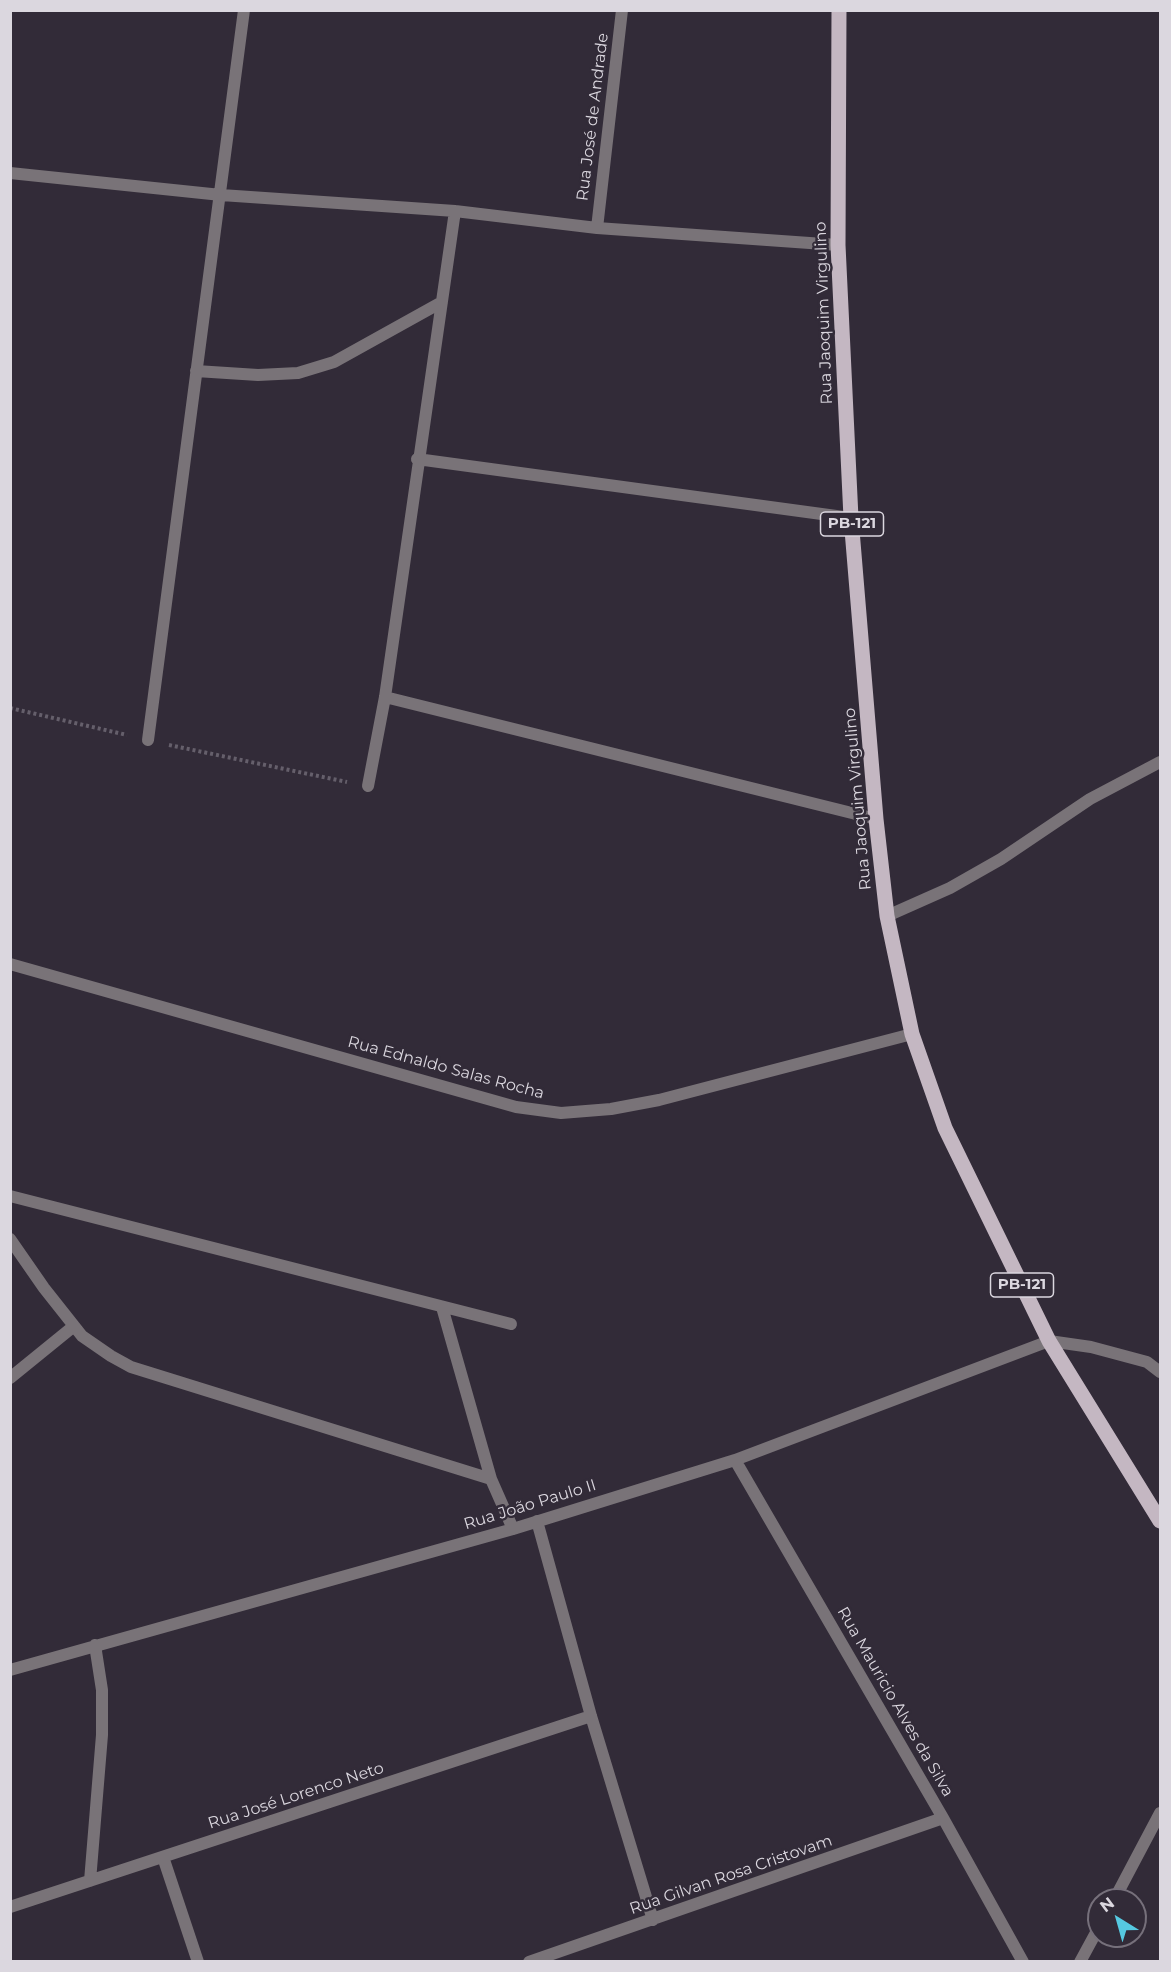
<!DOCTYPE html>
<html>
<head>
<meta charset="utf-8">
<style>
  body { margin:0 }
  #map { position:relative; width:1171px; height:1972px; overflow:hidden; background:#322b38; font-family:Montserrat,sans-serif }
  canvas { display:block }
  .frame { position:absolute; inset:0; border:12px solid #dbd7df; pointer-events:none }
  .north { position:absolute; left:1087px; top:1888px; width:60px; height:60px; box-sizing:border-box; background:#322b38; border:2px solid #76707b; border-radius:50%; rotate:323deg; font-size:16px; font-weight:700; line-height:24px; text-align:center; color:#dbd7df }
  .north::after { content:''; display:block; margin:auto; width:21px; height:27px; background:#56c9e1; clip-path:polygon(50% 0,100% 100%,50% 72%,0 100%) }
</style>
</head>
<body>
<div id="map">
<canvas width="1171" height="1972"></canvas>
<div class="frame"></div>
<div class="north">N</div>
</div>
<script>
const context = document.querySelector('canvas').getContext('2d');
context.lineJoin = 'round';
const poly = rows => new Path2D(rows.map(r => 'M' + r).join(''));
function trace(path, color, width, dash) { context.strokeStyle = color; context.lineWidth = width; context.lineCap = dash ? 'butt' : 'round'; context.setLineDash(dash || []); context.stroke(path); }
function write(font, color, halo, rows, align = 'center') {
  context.font = font + ' Montserrat,sans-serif'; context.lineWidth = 5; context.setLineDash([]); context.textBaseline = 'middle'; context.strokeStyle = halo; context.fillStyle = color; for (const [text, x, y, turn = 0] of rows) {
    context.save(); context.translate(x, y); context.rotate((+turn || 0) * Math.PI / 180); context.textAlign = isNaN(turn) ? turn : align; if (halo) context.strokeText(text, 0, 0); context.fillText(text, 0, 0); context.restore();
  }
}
trace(poly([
  [10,708,127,735],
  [169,745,347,782]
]), '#655f6b', 4, [3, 3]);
trace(poly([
  [10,173,221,195,455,211,597,228,838,245],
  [597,228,622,10],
  [196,371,258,375,298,373,334,362,442,302],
  [417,459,851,518],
  [385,697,876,819],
  [148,740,244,10],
  [368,786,385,697,455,211],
  [887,916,950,888,1001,859,1090,799,1160,762],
  [10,964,516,1107,561,1113,611,1109,659,1100,912,1034],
  [10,1196,511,1324],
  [10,1239,44,1288,82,1336,111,1356,131,1367,491,1479,513,1529],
  [442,1307,491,1479],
  [10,1378,74,1326],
  [735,1460,943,1818,1023,1962],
  [537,1521,591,1716,653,1920],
  [10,1670,513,1529,735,1460,1049,1341,1091,1347,1147,1362,1160,1372],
  [163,1857,198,1962],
  [90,1881,102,1735,102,1690,95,1645],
  [1114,1900,1160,1813],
  [10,1907,591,1716],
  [529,1962,943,1818],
  [1080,1962,1099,1927]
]), '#797378', 12);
trace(poly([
  [839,10,838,245,851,518,876,819,887,916,912,1034,945,1128,1049,1341,1160,1521]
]), '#c4b7c2', 15);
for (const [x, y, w] of [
  [852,524,63],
  [1022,1285,63]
]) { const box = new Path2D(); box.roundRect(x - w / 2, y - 12, w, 24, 4.5); context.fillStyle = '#322b38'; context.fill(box); trace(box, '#dbd7df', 1.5); }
write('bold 15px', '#dbd7df', null, [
  ["PB-121",852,524],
  ["PB-121",1022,1285]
]);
write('16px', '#dbd7df', '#322b38', [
  ["Rua José de Andrade",593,117,-83],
  ["Rua Jaoquim Virgulino",824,313,-92],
  ["Rua Jaoquim Virgulino",858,799,-95],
  ["Rua Ednaldo Salas Rocha",446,1068,15],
  ["Rua João Paulo II",530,1505,-17],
  ["Rua Mauricio Alves da Silva",895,1702,60],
  ["Rua José Lorenco Neto",296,1796,-18],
  ["Rua Gilvan Rosa Cristovam",731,1875,-19]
]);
</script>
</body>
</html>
